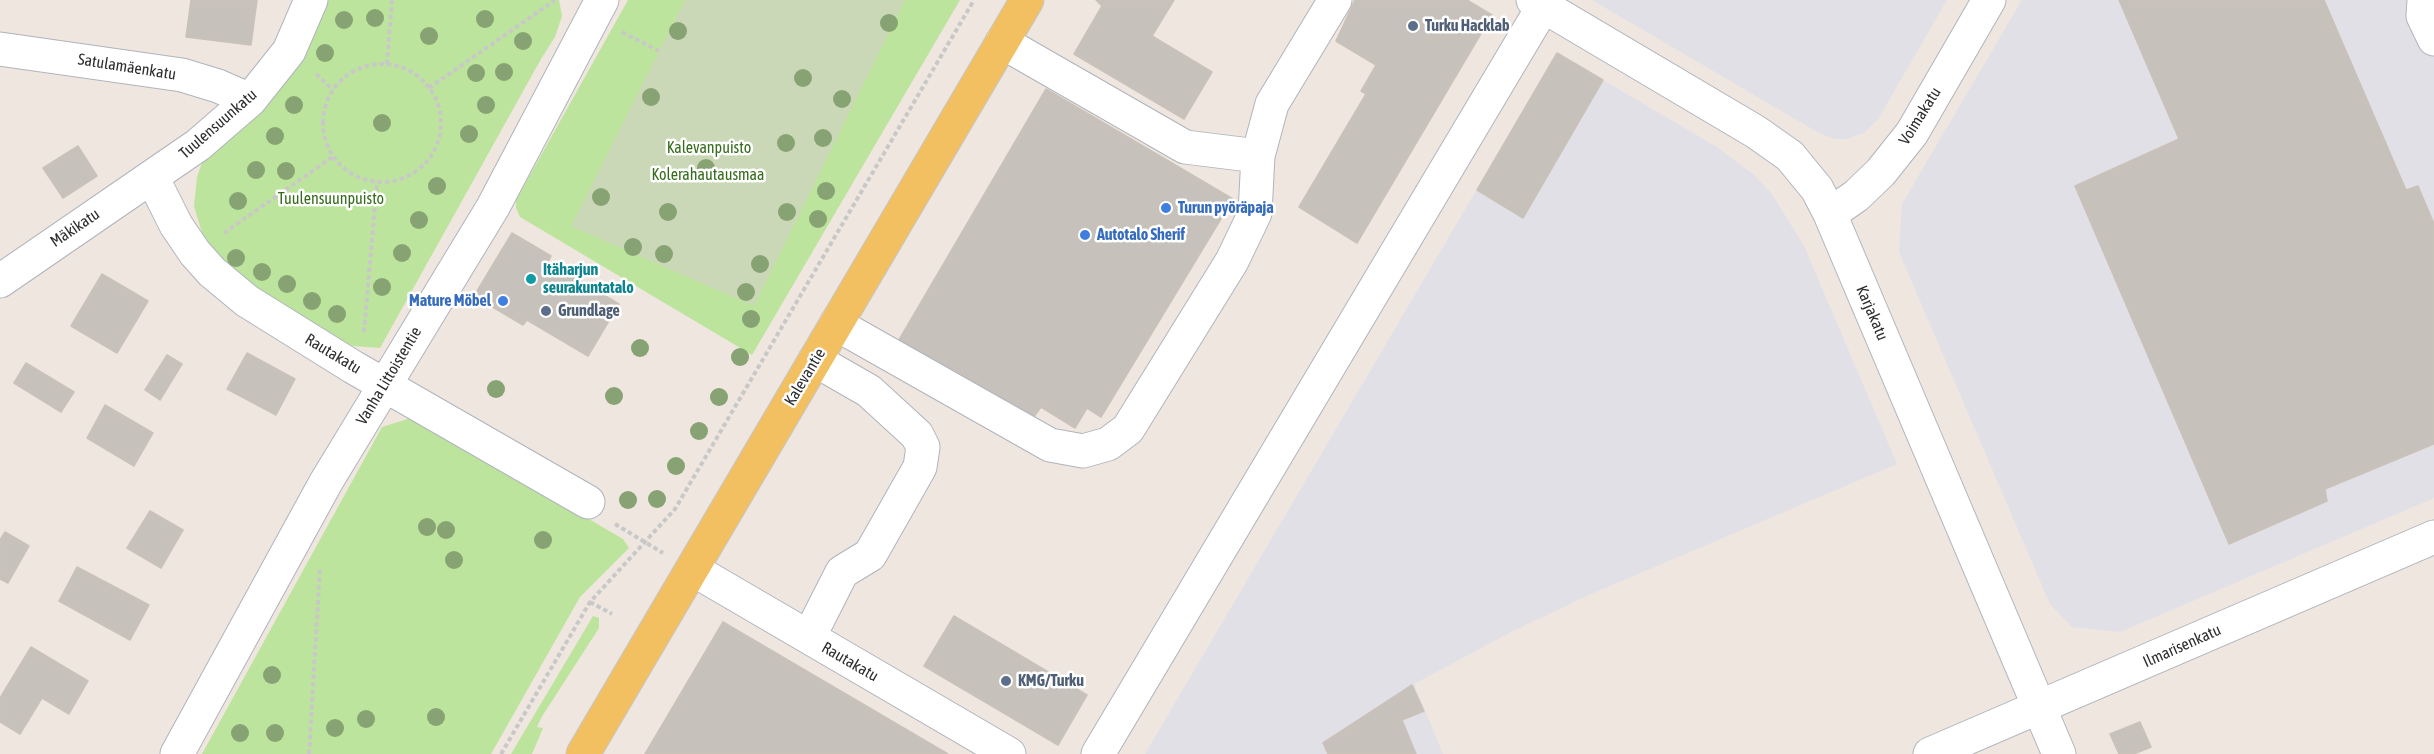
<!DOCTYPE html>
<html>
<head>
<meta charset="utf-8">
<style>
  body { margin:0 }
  canvas { display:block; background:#eee6df }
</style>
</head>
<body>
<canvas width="2434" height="754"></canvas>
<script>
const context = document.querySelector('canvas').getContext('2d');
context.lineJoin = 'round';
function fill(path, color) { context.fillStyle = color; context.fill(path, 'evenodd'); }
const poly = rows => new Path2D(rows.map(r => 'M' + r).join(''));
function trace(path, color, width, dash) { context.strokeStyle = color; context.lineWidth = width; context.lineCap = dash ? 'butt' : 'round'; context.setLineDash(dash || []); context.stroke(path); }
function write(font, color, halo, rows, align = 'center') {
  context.font = font + ' "Asap Condensed",sans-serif'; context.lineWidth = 5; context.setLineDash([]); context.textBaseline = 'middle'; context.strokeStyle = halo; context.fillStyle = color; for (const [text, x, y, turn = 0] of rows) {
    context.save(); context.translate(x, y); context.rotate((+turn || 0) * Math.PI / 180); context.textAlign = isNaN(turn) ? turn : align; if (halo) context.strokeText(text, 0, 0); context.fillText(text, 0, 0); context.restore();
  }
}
fill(poly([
  [1592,0,1947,0,1878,119,1865,132,1848,139,1834,139,1819,133],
  [2022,0,2434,0,2434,498,2120,632,2072,627,2050,604,1899,252,1902,204],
  [1557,53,1717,147,1755,176,1772,194,1804,246,1897,464,1591,594,1511,632,1414,684,1443,754,1145,754]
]), '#e1e0e7');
fill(poly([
  [324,0,559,0,562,16,555,37,541,59,380,348,353,346,335,339,243,281,205,243,194,206,197,177,204,157],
  [628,0,960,0,752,355,520,217,516,208,516,200],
  [414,417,623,539,629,548,580,597,491,754,202,754,382,427],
  [593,616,599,618,599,628,541,718,537,727,543,728,532,754,511,754]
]), '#bde49c');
fill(poly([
  [685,0,905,0,754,306,571,226]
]), '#cbd8b7');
const building = poly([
  [191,0,257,0,251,45,186,37,191,0],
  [1096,0,1174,0,1152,36,1212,72,1184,119,1074,54,1102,6,1096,0],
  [1355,0,1467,0,1492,15,1357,243,1299,207,1366,94,1361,91,1376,65,1336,41,1355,0],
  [2119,0,2324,0,2406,190,2418,186,2434,224,2434,444,2325,489,2327,501,2229,544,2075,186,2179,139,2119,0],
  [1557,53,1603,80,1523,218,1477,190,1557,53],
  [1046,89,1233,199,1101,417,1087,408,1075,428,1041,407,1028,425,896,345,1046,89],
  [78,146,97,176,63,198,43,168,78,146],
  [512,233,551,256,548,262,619,304,588,356,527,320,523,325,474,296,512,233],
  [102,274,148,301,117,353,71,326,102,274],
  [247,353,295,379,276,415,227,389,247,353],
  [167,355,182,364,160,400,145,390,167,355],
  [26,363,74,392,61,412,14,383,26,363],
  [105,405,153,433,134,466,87,438,105,405],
  [150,511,183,530,161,568,127,548,150,511],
  [5,532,29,546,8,583,0,579,0,540,5,532],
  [77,567,149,605,130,640,59,601,77,567],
  [954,616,1087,695,1058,745,924,666,954,616],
  [723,622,948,754,645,754,723,622],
  [31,647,88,681,69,714,42,698,20,734,0,722,0,698,31,647],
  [1412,685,1424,711,1402,720,1416,754,1328,754,1323,743,1412,685],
  [2140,722,2151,747,2134,754,2119,754,2110,734,2140,722]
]);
fill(building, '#c7c1bb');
trace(building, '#cac2b9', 1.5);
const minor = poly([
  [1533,0,1756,132,1790,156,1817,189,1830,214,2059,754],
  [2424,0,2423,16,2434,39],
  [1002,42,1185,147,1258,156],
  [0,49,182,75,218,86,250,100],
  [152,177,176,225,195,253,212,272,247,301,353,367,588,502],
  [1830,214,1856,196,1881,172,1912,133,1989,0],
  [0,281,198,145,250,100,289,51,311,0],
  [836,324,1050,445,1083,451,1108,444,1128,429,1232,261,1255,213,1258,156,1272,104,1335,0],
  [692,569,1009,754],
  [809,637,842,572,870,555,920,467,923,447,917,435,869,391,815,360],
  [177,754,326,482,493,207,602,0],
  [1098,754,1547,0],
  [1930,754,2434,537]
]);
const major = poly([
  [583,754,1027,0]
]);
trace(minor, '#b0b4bd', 35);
trace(major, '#c8c8c8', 35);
trace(poly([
  [622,32,659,51],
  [387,64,392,0],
  '323 123a59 59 0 1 1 118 0a59 59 0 1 1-118 0Z',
  [316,74,333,90],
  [429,88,555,0],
  [224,233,334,156],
  [364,332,377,182],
  [615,524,663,553],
  [590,602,612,614],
  [309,754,320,567],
  [501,754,590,602,675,509,974,0]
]), '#c8c8c8', 4, [4.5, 3]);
trace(minor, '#fff', 33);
trace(major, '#f2bf61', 33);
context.fillStyle = '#88a373';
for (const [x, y] of [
  [375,18],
  [485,19],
  [344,20],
  [889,23],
  [678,31],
  [429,36],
  [523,41],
  [325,53],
  [504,72],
  [476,73],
  [803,78],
  [651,97],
  [842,99],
  [294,105],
  [486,105],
  [382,123],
  [469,134],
  [275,136],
  [823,138],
  [786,143],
  [706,168],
  [256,170],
  [286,171],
  [437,186],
  [826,191],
  [601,197],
  [238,201],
  [668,212],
  [787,212],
  [818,219],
  [419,220],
  [633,247],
  [402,253],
  [664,254],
  [236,258],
  [760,264],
  [262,272],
  [287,284],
  [382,287],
  [746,292],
  [312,301],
  [337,314],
  [751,319],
  [640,348],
  [740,357],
  [496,389],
  [614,396],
  [719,397],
  [699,431],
  [676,466],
  [657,499],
  [628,500],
  [427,527],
  [446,530],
  [543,540],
  [454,560],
  [272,675],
  [436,717],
  [366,719],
  [335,728],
  [240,733],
  [275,733]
]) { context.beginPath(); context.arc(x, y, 9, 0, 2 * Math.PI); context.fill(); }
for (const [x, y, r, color] of [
  [1413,26,6,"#5c6f8a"],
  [1166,208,6,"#3f7fe0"],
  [1085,235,6,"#3f7fe0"],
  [531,279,6,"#0f9aa8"],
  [503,301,6,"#3f7fe0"],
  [546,311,6,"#5c6f8a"],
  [1006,681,6,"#5c6f8a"]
]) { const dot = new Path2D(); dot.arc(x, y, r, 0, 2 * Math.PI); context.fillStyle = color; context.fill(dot); trace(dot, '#fff', 2); }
write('bold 16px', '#4e5e75', '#fff', [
  ["Turku Hacklab",1425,26],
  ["Grundlage",558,311],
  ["KMG/Turku",1018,681]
], 'left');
write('16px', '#2d2d2d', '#fff', [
  ["Satulamäenkatu",127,67,9],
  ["Voimakatu",1920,116,-58],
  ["Tuulensuunkatu",218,124,-41],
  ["Mäkikatu",75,228,-34],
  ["Karjakatu",1872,313,67],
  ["Rautakatu",333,354,31],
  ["Vanha Littoistentie",389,376,-59],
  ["Kalevantie",805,377,-59],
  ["Ilmarisenkatu",2182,646,-24],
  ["Rautakatu",850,662,30]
]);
write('16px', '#356c1b', '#fff', [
  ["Kalevanpuisto",709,148],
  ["Kolerahautausmaa",708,175],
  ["Tuulensuunpuisto",331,199]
]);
write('bold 16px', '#366cbe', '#fff', [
  ["Turun pyöräpaja",1178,208],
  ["Autotalo Sherif",1097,235],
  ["Mature Möbel",491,301,"right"]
], 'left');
write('bold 16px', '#0d838f', '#fff', [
  ["Itäharjun",543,270],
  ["seurakuntatalo",543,288]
], 'left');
</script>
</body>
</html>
